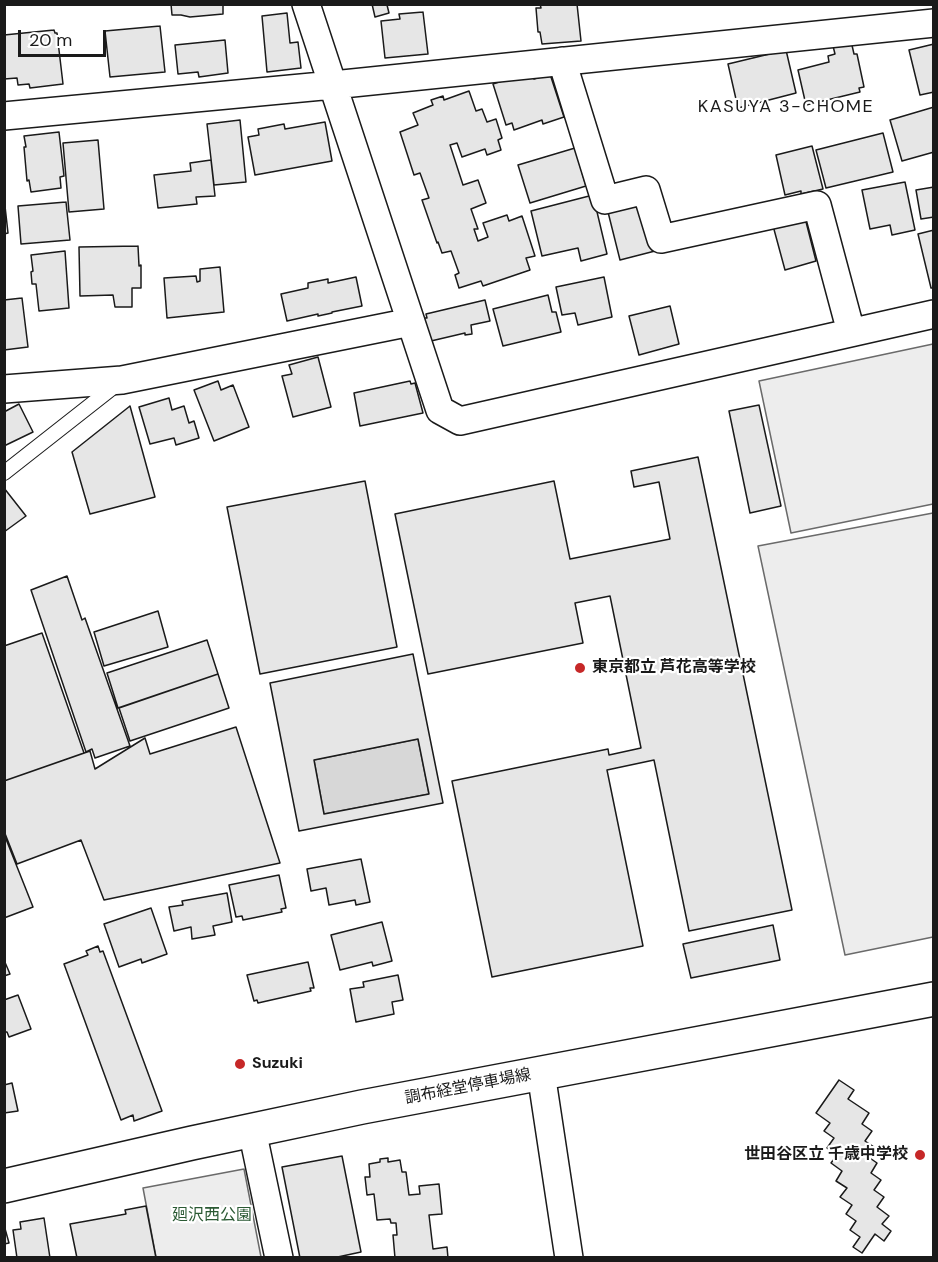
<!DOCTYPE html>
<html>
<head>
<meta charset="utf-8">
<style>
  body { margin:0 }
  #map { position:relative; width:938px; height:1262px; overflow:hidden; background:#fff; font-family:"DM Sans",sans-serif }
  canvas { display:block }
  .frame { position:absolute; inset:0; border:6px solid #1a1a1a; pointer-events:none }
  .scale { position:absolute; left:18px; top:30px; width:88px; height:27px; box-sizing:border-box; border:3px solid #1a1a1a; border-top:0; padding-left:8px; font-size:18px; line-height:21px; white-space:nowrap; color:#1a1a1a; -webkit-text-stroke:4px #fff; paint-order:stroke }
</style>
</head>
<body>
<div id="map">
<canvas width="938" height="1262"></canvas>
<div class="frame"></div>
<div class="scale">20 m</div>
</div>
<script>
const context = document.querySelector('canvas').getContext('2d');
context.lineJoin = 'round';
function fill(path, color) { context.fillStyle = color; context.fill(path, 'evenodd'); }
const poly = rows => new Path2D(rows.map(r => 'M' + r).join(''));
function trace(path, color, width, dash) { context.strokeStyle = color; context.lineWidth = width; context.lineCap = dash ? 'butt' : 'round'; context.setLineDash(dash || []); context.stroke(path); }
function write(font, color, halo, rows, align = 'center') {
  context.font = font + ' "DM Sans","Noto Sans JP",sans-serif'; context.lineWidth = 4.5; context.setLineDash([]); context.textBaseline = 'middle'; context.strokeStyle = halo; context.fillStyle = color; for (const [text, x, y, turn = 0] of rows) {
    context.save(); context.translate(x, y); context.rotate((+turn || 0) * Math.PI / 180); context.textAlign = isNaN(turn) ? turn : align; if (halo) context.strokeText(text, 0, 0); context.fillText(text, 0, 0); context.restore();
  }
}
const built = poly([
  [933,344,933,504,791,533,759,381,933,344],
  [933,513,933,937,845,955,758,546,933,513],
  [244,1169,261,1257,156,1257,143,1188,244,1169]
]);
fill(built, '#ededed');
trace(built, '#6a6a6a', 1.5);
const water = poly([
  [418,739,429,794,324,814,314,760,418,739]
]);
fill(water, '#d7d7d7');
trace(water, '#6a6a6a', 1.5);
const building = poly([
  [171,4,223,4,223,14,190,17,181,15,172,15,171,4],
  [372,4,388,4,387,5,389,13,375,17,372,4],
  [540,4,577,4,581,41,542,44,540,32,538,32,536,8,541,8,540,4],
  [423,12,428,54,385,58,381,21,400,19,399,14,423,12],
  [287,13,290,43,298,42,301,68,267,72,262,16,287,13],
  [160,26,165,72,110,77,105,31,160,26],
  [54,30,55,33,57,33,63,84,30,88,29,84,18,85,17,78,4,79,4,35,54,30],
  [225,40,228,73,199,77,198,72,178,74,175,45,225,40],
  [851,41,854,54,857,54,864,87,859,88,860,92,806,105,798,70,829,62,828,56,835,54,833,46,851,41],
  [934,44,934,92,920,95,909,50,934,44],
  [786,50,796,93,738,108,728,64,786,50],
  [532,71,534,79,550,74,564,117,543,124,542,120,514,130,512,123,506,125,493,84,532,71],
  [469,91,476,111,482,109,487,122,496,119,502,138,498,140,501,150,487,155,485,149,462,157,457,143,450,145,463,185,478,180,486,203,471,209,478,229,474,229,478,241,488,237,483,223,507,215,509,221,522,216,535,256,526,258,530,270,483,286,481,281,459,288,455,275,459,273,451,251,442,253,438,242,437,243,422,200,429,198,420,173,414,175,400,132,418,125,413,113,433,105,431,100,443,96,444,100,469,91],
  [934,107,934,152,902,161,890,120,934,107],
  [240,120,246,182,214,185,207,124,240,120],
  [325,122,332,161,255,175,248,137,259,135,258,129,284,124,285,129,325,122],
  [59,132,64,176,60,177,61,188,31,192,29,180,27,181,24,147,26,147,24,136,59,132],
  [883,133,893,172,826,188,816,150,883,133],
  [98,140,104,209,69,212,63,143,98,140],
  [812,146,823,189,801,194,801,191,785,195,776,155,812,146],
  [575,148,586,186,530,203,518,165,575,148],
  [211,160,215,196,196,197,197,204,158,208,154,175,191,171,190,163,211,160],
  [905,182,915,230,892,235,890,225,870,229,862,190,905,182],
  [934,187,934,217,921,219,916,190,934,187],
  [593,195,607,254,581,261,578,248,542,256,531,211,593,195],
  [4,197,8,233,4,234,4,197],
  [66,202,70,240,21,244,18,206,66,202],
  [643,203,655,251,620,260,608,212,643,203],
  [804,214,816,261,785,270,772,222,804,214],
  [934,230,934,288,931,288,918,234,934,230],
  [138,246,139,266,141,265,141,288,132,288,132,307,115,307,113,295,80,296,79,247,138,246],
  [65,251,69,308,39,311,36,284,32,284,31,272,33,271,31,255,65,251],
  [220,267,224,312,167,318,164,278,196,276,197,282,200,281,200,269,220,267],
  [356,277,362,306,332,312,332,313,318,316,318,314,287,321,281,294,308,288,308,283,328,279,328,283,356,277],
  [604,277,612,317,578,325,575,313,562,315,556,287,604,277],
  [548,295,552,312,556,312,561,332,503,346,493,309,548,295],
  [22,298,28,347,4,350,4,300,22,298],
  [485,300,490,321,471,325,472,334,465,335,465,333,431,341,424,318,427,318,426,314,485,300],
  [670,306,679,344,639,355,629,316,670,306],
  [318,357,331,407,293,417,282,376,292,374,289,365,318,357],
  [218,381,221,390,233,385,249,427,214,441,194,390,218,381],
  [410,381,411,384,415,383,423,413,360,426,354,393,410,381],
  [169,398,172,410,184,406,189,423,194,421,199,438,176,445,174,438,150,444,139,407,169,398],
  [19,404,33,432,4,446,4,412,19,404],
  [759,405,781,506,750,513,729,411,759,405],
  [130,406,155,497,90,514,72,452,130,406],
  [698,457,792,910,689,931,654,760,607,770,643,946,492,977,452,781,608,749,609,755,641,748,610,596,575,603,583,643,428,674,395,514,554,481,570,559,670,539,659,482,634,487,631,471,698,457],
  [365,481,397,647,260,674,227,507,365,481],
  [4,488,26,516,4,532,4,488],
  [67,576,82,620,85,618,130,746,95,758,92,749,86,752,31,590,67,576],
  [158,611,168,647,104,666,94,632,158,611],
  [42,633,84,753,4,781,4,646,42,633],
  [207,640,218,674,118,708,107,673,207,640],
  [413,654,443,803,299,831,270,683,413,654],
  [418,739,429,794,324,814,314,760,418,739],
  [218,674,229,708,130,741,119,708,218,674],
  [236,727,280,863,104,900,81,840,17,864,4,831,4,781,90,751,95,769,145,738,150,754,236,727],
  [4,834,33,907,4,918,4,834],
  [361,859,370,902,356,905,355,900,329,905,326,888,311,891,307,869,361,859],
  [279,875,286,908,281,909,282,912,243,920,242,916,236,917,229,885,279,875],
  [227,893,232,922,213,926,215,935,192,939,191,927,174,931,169,907,183,905,182,901,227,893],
  [151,908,167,954,142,963,141,959,119,967,104,924,151,908],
  [382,922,392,961,373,966,372,962,340,970,331,935,382,922],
  [773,925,780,960,691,978,683,944,773,925],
  [98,946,100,952,103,951,162,1111,134,1121,133,1115,121,1120,64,964,88,955,86,951,98,946],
  [4,960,10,974,4,976,4,960],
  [308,962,314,988,310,988,311,991,258,1003,257,1000,254,1001,247,975,308,962],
  [398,975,403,1000,392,1002,394,1014,356,1022,350,989,364,987,363,982,398,975],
  [18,995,31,1029,9,1037,7,1032,4,1032,4,1000,18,995],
  [839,1080,854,1090,848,1099,869,1113,862,1124,872,1131,865,1141,874,1147,867,1156,877,1163,871,1173,881,1180,874,1190,884,1197,877,1207,889,1216,882,1224,891,1231,884,1241,875,1234,862,1253,853,1247,860,1237,850,1230,856,1221,846,1214,852,1205,840,1197,847,1188,836,1181,842,1171,831,1163,837,1155,827,1148,834,1138,824,1131,830,1123,816,1113,839,1080],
  [12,1083,18,1111,4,1113,4,1085,12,1083],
  [342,1156,361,1252,333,1258,300,1258,282,1167,342,1156],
  [388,1158,388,1162,400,1160,402,1172,406,1172,409,1195,420,1194,419,1186,439,1184,442,1214,429,1215,433,1249,447,1247,448,1258,395,1258,393,1235,397,1235,396,1223,391,1223,390,1219,377,1220,374,1194,367,1195,365,1177,370,1177,369,1164,380,1162,380,1159,388,1158],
  [146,1206,156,1258,77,1258,70,1224,126,1214,125,1210,146,1206],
  [44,1218,50,1258,17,1258,13,1230,21,1229,20,1222,44,1218],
  [4,1225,9,1243,4,1244,4,1225]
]);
fill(building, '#e6e6e6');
trace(building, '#1a1a1a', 1.5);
const service = poly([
  [4,473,116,385]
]);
const minor = poly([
  [306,4,440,410,460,421,934,314],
  [562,61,605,200,646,190,661,239,817,205,851,332],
  [4,116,333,85,934,23],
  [4,389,122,380,411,322],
  [541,1073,569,1258],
  [252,1130,279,1258]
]);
const secondary = poly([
  [4,1186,192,1143,362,1107,934,999]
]);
trace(service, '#1a1a1a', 16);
trace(minor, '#1a1a1a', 30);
trace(secondary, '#1a1a1a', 36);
trace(service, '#fff', 14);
trace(minor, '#fff', 27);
trace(secondary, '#fff', 33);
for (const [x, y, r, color] of [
  [580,668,6,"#c62828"],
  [240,1064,6,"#c62828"],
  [920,1155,6,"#c62828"]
]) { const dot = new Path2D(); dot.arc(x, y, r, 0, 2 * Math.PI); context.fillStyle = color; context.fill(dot); trace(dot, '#fff', 2); }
write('bold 16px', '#1a1a1a', '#fff', [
  ["東京都立 芦花高等学校",592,668],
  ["Suzuki",252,1064],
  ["世田谷区立 千歳中学校",908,1155,"right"]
], 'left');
write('16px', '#1a1a1a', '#fff', [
  ["調布経堂停車場線",468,1087,-11]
]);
write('16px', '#2b5a34', '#fff', [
  ["廻沢西公園",212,1216]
]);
context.letterSpacing = '1.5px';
write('18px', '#1a1a1a', '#fff', [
  ["KASUYA 3-CHOME",786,107]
]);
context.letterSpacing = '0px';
</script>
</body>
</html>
